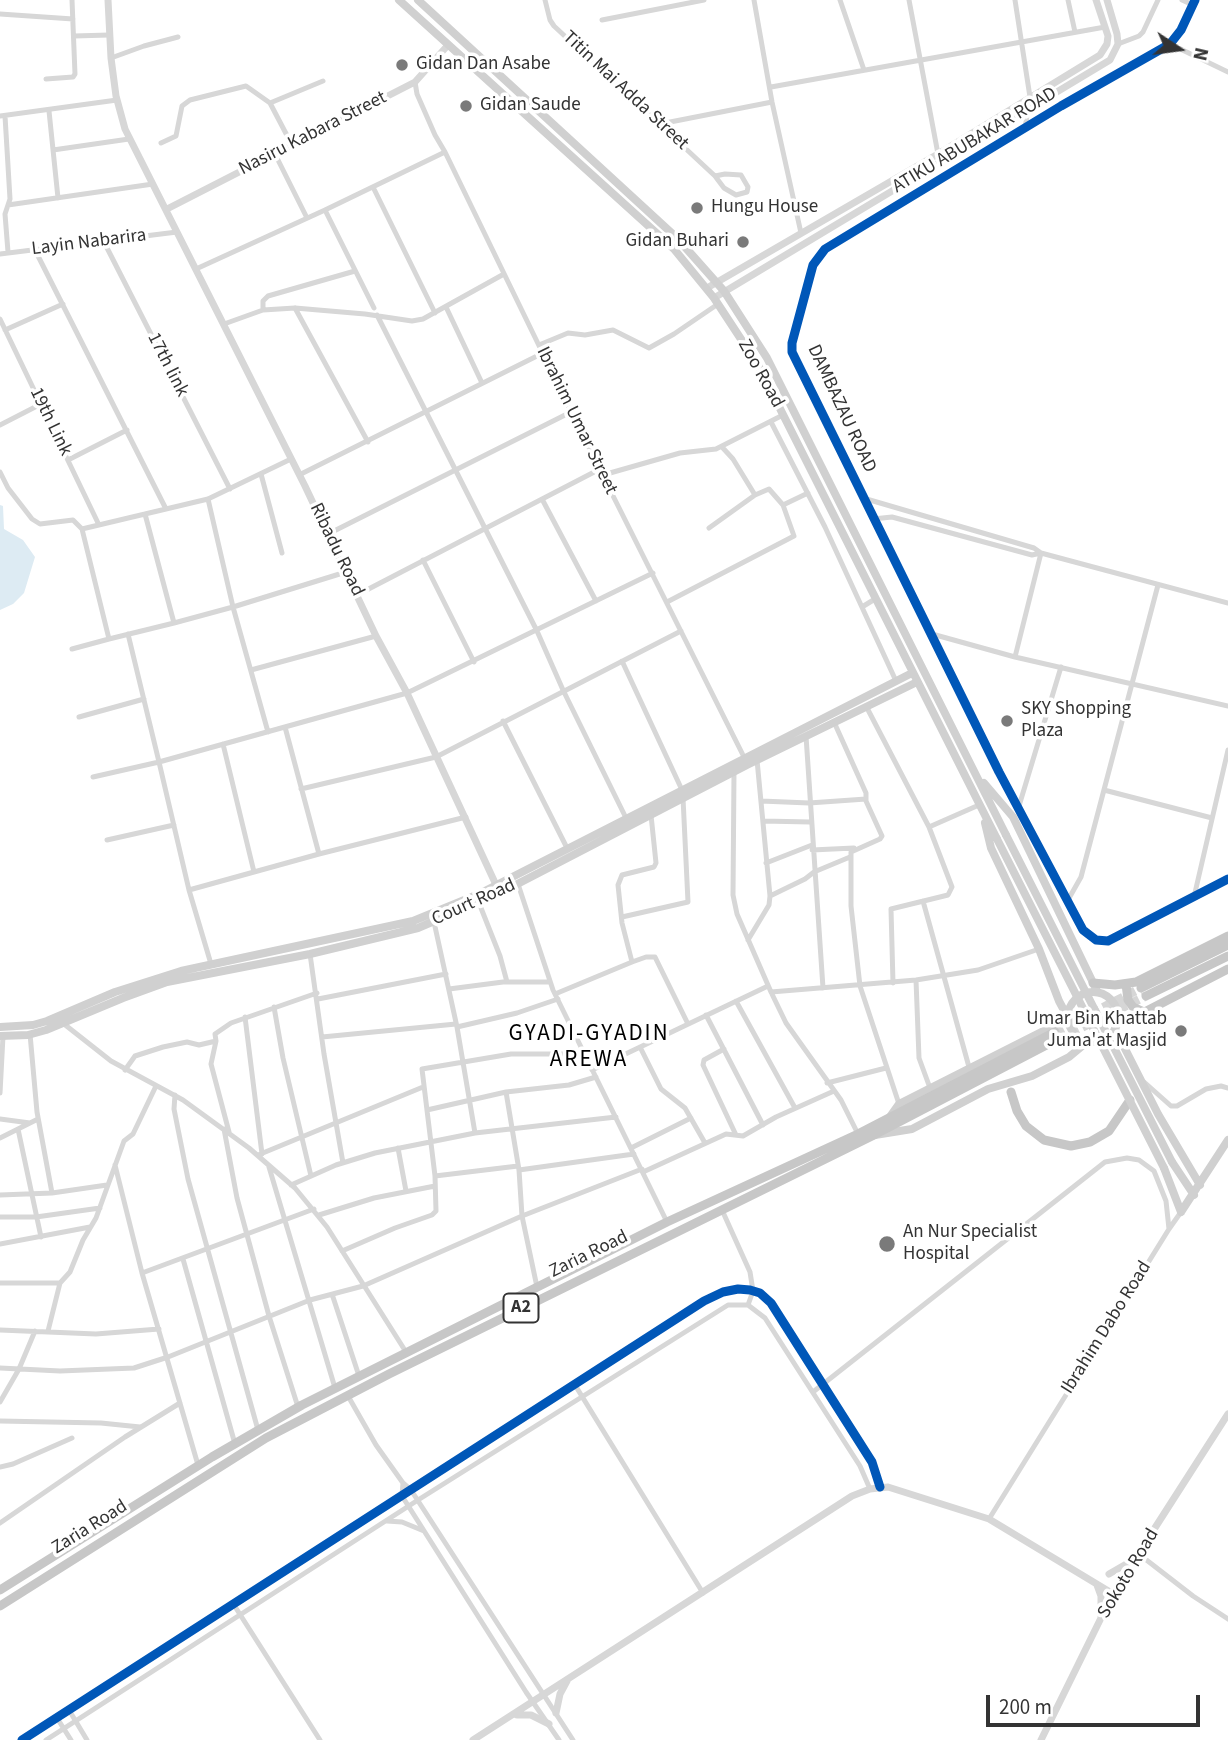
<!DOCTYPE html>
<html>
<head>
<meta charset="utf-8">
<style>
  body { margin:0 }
  #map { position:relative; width:1228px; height:1740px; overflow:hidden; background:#fff; font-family:"Source Sans 3",sans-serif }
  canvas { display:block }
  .north { position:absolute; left:1144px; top:14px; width:70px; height:70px; -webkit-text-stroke:5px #fff; paint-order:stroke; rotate:103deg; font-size:19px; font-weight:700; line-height:28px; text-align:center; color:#333 }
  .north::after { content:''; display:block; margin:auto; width:24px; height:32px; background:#333; clip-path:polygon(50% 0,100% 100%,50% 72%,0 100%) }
  .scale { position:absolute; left:986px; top:1695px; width:214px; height:32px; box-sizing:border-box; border:4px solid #333; border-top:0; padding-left:9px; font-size:21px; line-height:24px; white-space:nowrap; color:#333; -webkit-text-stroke:5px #fff; paint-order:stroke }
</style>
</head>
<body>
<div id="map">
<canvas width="1228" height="1740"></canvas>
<div class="north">N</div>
<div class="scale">200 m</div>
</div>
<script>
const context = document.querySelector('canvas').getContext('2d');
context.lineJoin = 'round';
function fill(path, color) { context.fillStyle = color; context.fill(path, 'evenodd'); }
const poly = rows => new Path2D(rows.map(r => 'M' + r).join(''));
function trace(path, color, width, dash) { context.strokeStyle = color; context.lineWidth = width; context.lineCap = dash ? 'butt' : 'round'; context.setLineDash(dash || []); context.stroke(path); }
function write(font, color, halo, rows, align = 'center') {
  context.font = font + ' "Source Sans 3",sans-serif'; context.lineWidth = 7; context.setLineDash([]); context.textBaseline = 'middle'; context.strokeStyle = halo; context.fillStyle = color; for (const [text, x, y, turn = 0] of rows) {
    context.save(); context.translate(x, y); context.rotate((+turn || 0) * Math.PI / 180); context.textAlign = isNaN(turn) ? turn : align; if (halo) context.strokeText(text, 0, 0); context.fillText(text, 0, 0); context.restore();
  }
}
fill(poly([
  [0,505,3,506,4,529,23,540,35,557,24,593,13,604,0,610]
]), '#ddebf3');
trace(poly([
  [1055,1032,1141,988],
  [1058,1039,1146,996]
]), '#d6d6d6', 9, [9, 4.5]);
trace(poly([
  [545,0,550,20,554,26,715,176,724,188,736,195,747,192,748,187,741,175,725,174,715,176],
  [754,0,772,102,801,233],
  [840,0,864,70],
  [909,0,938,154],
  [1015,0,1030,97,1025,128],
  [1068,0,1075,32],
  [1182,0,1193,5],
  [1195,0,1181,30,1170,44,1061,106,825,249,813,265,792,343,792,352,999,772,1083,930,1096,940,1108,941,1228,879],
  [0,14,73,19],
  [602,20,704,0],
  [74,36,109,35],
  [1118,44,1139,36,1143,32,1158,0],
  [1170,44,1228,72],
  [111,58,144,46,178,37],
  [46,79,73,77,75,74,72,0],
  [415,82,417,94,435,135,445,152,579,428,746,761],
  [771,87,1105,27],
  [270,103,323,81],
  [49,111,58,198],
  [0,116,117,100],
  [5,116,10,199,5,214,8,252],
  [660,124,772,102],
  [161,143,176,136,182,106,190,100,246,86,270,103,292,145],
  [53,150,129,139],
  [275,154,307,218],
  [373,187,435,313],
  [8,205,153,184],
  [325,210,445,152],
  [104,242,230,489],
  [35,250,166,509],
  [0,254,177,232],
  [196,269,325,210,374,308],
  [446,307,482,383],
  [295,308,368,442],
  [263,310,263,301,268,296,355,271],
  [377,315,537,631,563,690,626,818],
  [0,319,99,525],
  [224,324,263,310,295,308,365,314,412,321,423,319,504,274],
  [5,330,63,304],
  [539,345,568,333,585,335,613,330,649,348,674,334,718,304],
  [771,422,825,527,896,681],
  [0,425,41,404],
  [722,447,733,459,755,495],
  [68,460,127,430],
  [0,472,8,488,32,519,40,524,73,520,82,529,145,514],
  [261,474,282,553],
  [299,475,543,353],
  [603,475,680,453,716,449,783,415],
  [863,498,1034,548,1041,553,1228,603],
  [208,499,233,607,174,623,145,514,208,499,291,459],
  [542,499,596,601],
  [783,505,808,493],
  [873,519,892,517,1032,555,1041,553],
  [82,529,109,639,174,623],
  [328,534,571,412],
  [423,560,474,662],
  [357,595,600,469],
  [667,602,794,536,783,505,769,489,755,495,709,528],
  [862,607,875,599],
  [128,634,159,762,407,693,653,573],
  [932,634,1015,657,1228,706],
  [72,649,109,639],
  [1015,657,1041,553],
  [622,661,682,790],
  [251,670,376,636],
  [866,706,929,827,952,887,948,895,891,909,893,983],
  [79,717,144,699],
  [503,721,567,848],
  [834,722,866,793,866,801,882,836,880,839,851,852,851,906,860,986,899,1104],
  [268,732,233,607,346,572],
  [806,736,823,988],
  [223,744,254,872],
  [734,772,733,895,737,914,771,992,786,1023,841,1100,858,1134],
  [93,777,159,762,189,890,319,854,285,727],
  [301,789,436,757,681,631],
  [1104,790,1212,818],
  [761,801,809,803,866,799],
  [1019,806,1061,667],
  [763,821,810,822],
  [929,827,979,805],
  [107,840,174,825],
  [812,850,854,848],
  [319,854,466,817],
  [766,863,812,845],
  [518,884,553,990,667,1222],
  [189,890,211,964],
  [770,896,805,879,814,872,850,857],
  [1194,897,1228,750],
  [1068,900,1081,877,1158,585],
  [923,901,969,1067],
  [479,903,500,956,507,982],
  [622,917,688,902,683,798],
  [434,922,457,1027,475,1133],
  [748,940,769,905,770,896,757,760],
  [310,954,324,1054,343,1163],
  [632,962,622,923,618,885,622,875,654,867,656,863,651,815],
  [916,980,919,1058,930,1088],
  [449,989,503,982,550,982],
  [771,992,916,980,978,970,1039,949],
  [555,994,632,962,646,957,655,957,688,1024],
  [318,999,446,974],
  [736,1001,795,1108],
  [274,1007,283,1058,311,1176],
  [706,1015,763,1125],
  [245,1017,262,1154],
  [64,1024,111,1061,183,1100,249,1148,295,1188,327,1227,406,1352],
  [457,1027,517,1013,558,999],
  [30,1034,37,1112,52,1193],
  [322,1037,456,1024],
  [216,1041,211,1064,229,1132],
  [640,1047,661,1089,685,1108,705,1143],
  [724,1049,704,1060,703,1065,736,1135],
  [125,1070,135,1056,163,1047,187,1042,199,1045,216,1041,215,1034,231,1023,317,993],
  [592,1070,768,986],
  [1144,1082,1171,1106,1177,1106,1206,1089,1221,1086,1228,1088],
  [827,1083,886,1068],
  [506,1092,519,1170,522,1216,537,1287],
  [0,1093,3,1036],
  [175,1095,174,1109,188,1179,258,1430],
  [427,1110,506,1092,569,1085,596,1077],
  [0,1119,30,1123],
  [18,1129,41,1237],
  [224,1129,237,1198,269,1316,298,1407],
  [0,1138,38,1119],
  [398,1148,406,1191],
  [631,1148,691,1118],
  [258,1155,423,1087],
  [115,1165,142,1273,198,1465],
  [269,1167,335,1388],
  [519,1170,634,1154],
  [643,1172,726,1134,743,1136,776,1117,834,1091],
  [435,1176,518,1166],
  [291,1185,336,1165,375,1153,475,1133,616,1117],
  [0,1195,52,1193,107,1185],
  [722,1210,750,1272,753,1291,748,1305],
  [319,1215,374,1198,435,1186],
  [0,1217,36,1217,100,1208],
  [0,1244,90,1227],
  [342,1251,395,1228,432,1215,436,1211,435,1176,422,1069,511,1054,584,1054],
  [183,1259,235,1444],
  [142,1273,314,1209],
  [0,1283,60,1283],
  [332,1294,359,1376],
  [0,1330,96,1334,159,1329],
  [48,1331,60,1283,70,1272,83,1240,96,1218,124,1141,133,1134,156,1086],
  [0,1368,60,1371,134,1368,168,1357,310,1300,363,1286,522,1216,642,1169],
  [575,1385,703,1593],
  [813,1392,1105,1162,1127,1158,1139,1160,1154,1171,1166,1201,1169,1229],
  [348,1396,376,1445,403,1483],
  [0,1402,19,1369,35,1331],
  [0,1421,101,1423,140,1427],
  [0,1467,13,1464,72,1438],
  [989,1519,1169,1229,1181,1212],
  [387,1521,402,1522,424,1531],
  [0,1523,125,1437,180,1403],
  [1140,1555,1193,1596,1228,1619],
  [234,1605,320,1740],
  [69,1710,87,1740],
  [57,1718,71,1740],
  [22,1740,704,1301,723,1292,738,1289,750,1290,760,1293,771,1303,872,1462,880,1487],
  [46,1740,418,1500,728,1305,748,1305,765,1318,860,1466,870,1489],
  [559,1740,526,1692,402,1496,403,1483,411,1490,573,1740]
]), '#d7d7d7', 5);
trace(poly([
  [108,0,111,58,116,96,125,129,305,486,376,636,407,693,497,887],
  [167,209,415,82,448,45],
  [707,288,938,154,1100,55,1107,44,1108,36,1096,0],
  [714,298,1110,60,1118,44,1117,34,1107,0],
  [1109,1574,1135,1559],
  [1097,1585,1101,1596,1101,1618],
  [556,1713,560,1694,567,1681],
  [517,1715,531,1715,549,1724],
  [473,1740,852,1496,870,1489,888,1487,989,1519,1115,1595],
  [1041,1740,1101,1618,1135,1559,1228,1414]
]), '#d7d7d7', 7);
trace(poly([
  [399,0,674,249,714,298,758,365,997,839],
  [418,0,677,238,724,291,767,358,1006,835],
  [984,783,1013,817,1097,991],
  [985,823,991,848,1039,949,1059,1001,1067,1016],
  '1068 1017a25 25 0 1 1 50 0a25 25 0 1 1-50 0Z',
  [0,1027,33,1025,47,1021,115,992,181,971,413,921,479,894,912,673],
  [1115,1029,1158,1114,1200,1185],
  [0,1036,28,1035,46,1030,123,998,167,982,310,954,418,928,500,893,747,765,917,682],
  [889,1118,899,1104,1067,1019],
  [875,1135,912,1129,988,1089,1032,1076,1069,1057,1087,1042],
  [1172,1162,1194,1195],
  [1164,1168,1181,1212],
  [1181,1212,1228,1140]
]), '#d0d0d0', 8);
trace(poly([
  [1093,983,1115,985,1136,982,1228,936],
  [1126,984,1128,1000,1133,1007,1144,1012],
  [1141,988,1228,945],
  [1146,996,1228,956],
  [1117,1023,1133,1018,1228,969],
  [1011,1092,1017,1111,1026,1126,1044,1140,1071,1146,1090,1142,1109,1131,1130,1100],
  [0,1590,212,1457,302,1405,667,1222,858,1134,1055,1032],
  [0,1606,266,1438,389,1374,872,1136,1058,1039]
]), '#c7c7c7', 9);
trace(poly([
  [1006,835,1172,1162],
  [997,839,1164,1168]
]), '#d0d0d0', 8);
trace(poly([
  [1195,0,1181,30,1170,44,1061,106,825,249,813,265,792,343,792,352,999,772,1083,930,1096,940,1108,941,1228,879],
  [22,1740,704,1301,723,1292,738,1289,750,1290,760,1293,771,1303,872,1462,880,1487]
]), '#0057b8', 9);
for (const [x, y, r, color] of [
  [402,65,7,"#7a7a7a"],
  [466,106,7,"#7a7a7a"],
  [697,208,7,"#7a7a7a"],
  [743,242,7,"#7a7a7a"],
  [1007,721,7,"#7a7a7a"],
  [1181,1031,7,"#7a7a7a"],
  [887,1244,9,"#7a7a7a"]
]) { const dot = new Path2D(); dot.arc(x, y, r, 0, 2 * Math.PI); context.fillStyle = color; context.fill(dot); trace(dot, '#fff', 2.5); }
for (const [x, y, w] of [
  [521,1308,35]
]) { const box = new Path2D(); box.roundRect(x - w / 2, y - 14.5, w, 29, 5); context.fillStyle = '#fff'; context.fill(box); trace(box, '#333', 2); }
write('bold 18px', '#333', null, [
  ["A2",521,1308]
]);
write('19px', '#333', '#fff', [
  ["Gidan Dan Asabe",416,65],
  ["Gidan Saude",480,106],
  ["Hungu House",711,208],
  ["Gidan Buhari",729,242,"right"],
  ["SKY Shopping",1021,710],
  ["Plaza",1021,732],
  ["Umar Bin Khattab",1167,1020,"right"],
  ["Juma'at Masjid",1167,1042,"right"],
  ["An Nur Specialist",903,1233],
  ["Hospital",903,1255]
], 'left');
write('19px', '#333', '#fff', [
  ["Titin Mai Adda Street",625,91,43],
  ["Nasiru Kabara Street",313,134,-27],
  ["ATIKU ABUBAKAR ROAD",975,141,-31],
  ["Layin Nabarira",89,243,-7],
  ["17th link",167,365,63],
  ["Zoo Road",760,374,61],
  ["DAMBAZAU ROAD",841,409,65],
  ["Ibrahim Umar Street",576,421,64],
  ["19th Link",50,422,64],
  ["Ribadu Road",336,550,64],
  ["Court Road",474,903,-24],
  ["Zaria Road",589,1255,-26],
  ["Ibrahim Dabo Road",1107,1328,-58],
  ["Zaria Road",90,1528,-32],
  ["Sokoto Road",1129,1574,-59]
]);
context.letterSpacing = '2px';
write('23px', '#000', '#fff', [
  ["GYADI-GYADIN",589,1035],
  ["AREWA",589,1061]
]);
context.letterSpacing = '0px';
</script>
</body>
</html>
